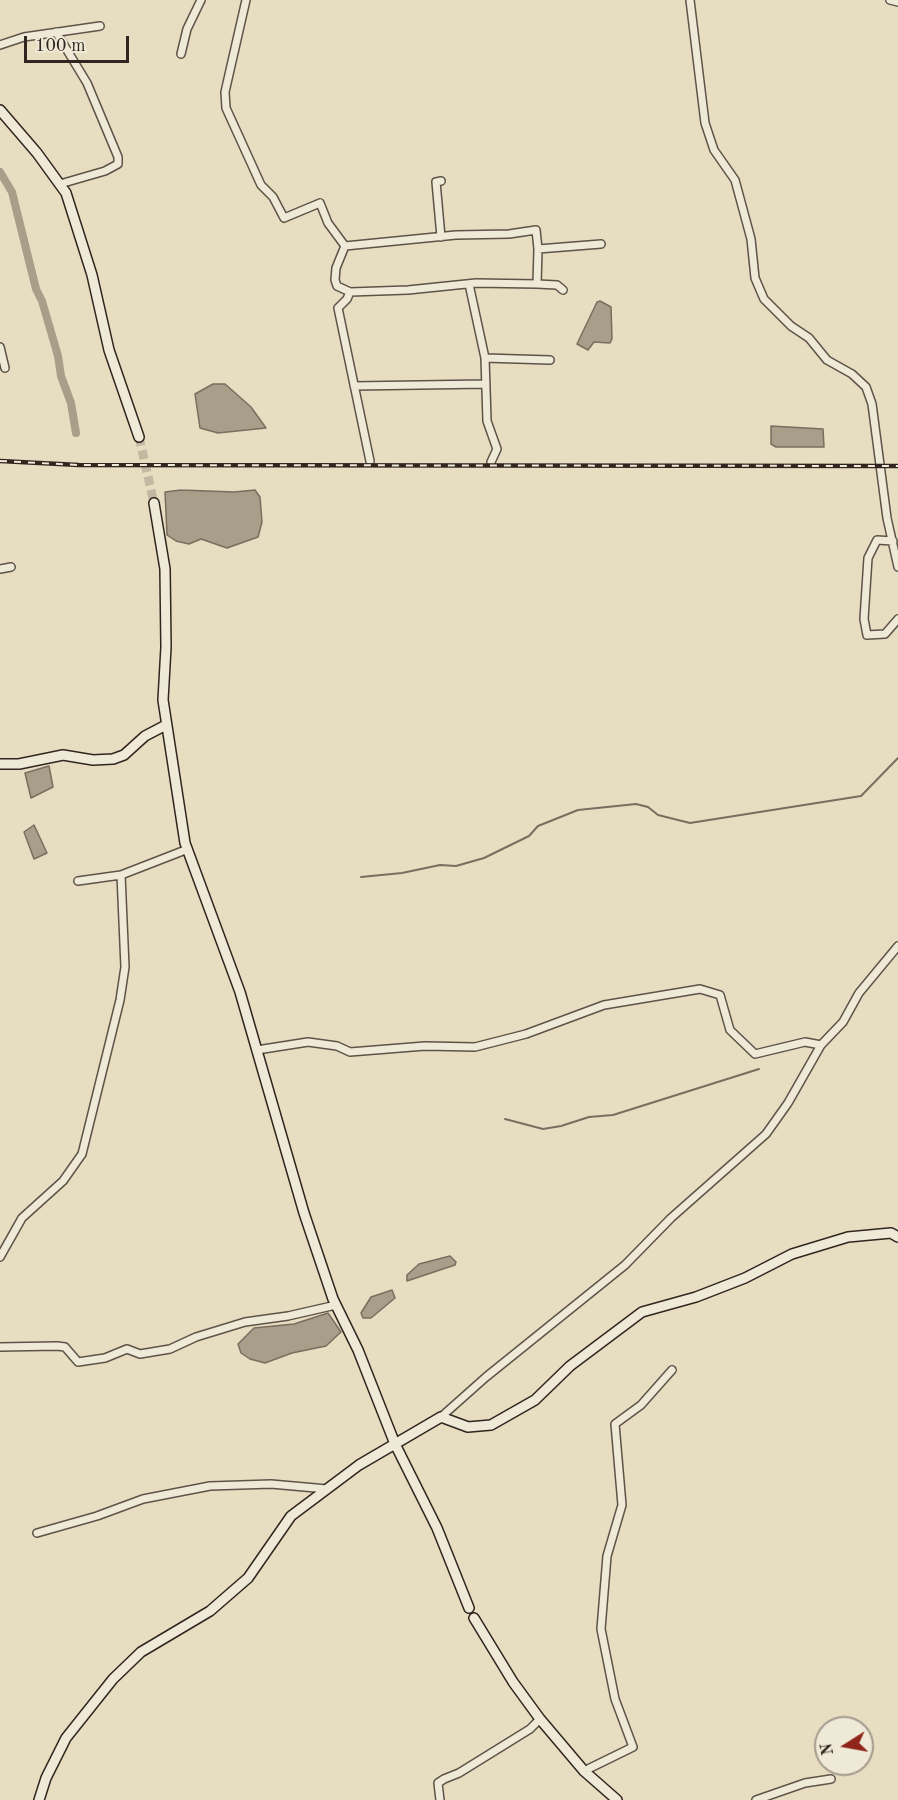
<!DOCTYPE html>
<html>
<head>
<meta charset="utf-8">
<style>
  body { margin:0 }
  #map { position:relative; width:898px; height:1800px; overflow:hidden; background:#e7ddc1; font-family:"Old Standard TT",serif }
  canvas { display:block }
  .north { position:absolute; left:814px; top:1716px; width:60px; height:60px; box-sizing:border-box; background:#efe9d7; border:2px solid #a39b8d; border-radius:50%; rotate:259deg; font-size:16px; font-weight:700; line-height:24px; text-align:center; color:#31251f }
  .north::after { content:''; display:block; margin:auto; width:21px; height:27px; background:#8f2418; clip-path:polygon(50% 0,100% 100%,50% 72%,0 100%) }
  .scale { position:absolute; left:24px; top:36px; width:105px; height:27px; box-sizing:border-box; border:3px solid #31251f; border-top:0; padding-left:8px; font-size:18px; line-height:21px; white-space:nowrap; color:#31251f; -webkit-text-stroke:4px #efe9d7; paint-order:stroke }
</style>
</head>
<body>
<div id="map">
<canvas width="898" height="1800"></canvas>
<div class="north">N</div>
<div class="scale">100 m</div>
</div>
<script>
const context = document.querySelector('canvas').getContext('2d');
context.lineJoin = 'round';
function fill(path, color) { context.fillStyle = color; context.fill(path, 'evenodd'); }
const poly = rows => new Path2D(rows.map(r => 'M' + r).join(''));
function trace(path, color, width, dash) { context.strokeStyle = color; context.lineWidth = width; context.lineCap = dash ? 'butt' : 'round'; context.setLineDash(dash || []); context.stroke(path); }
const water = poly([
  [600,301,611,307,612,339,610,343,594,342,588,350,577,344,597,302,600,301],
  [213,384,225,384,251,407,266,428,218,433,200,428,195,394,213,384],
  [771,426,823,429,824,447,776,447,771,444,771,426],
  [181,490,234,492,255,490,260,497,262,522,258,537,227,548,201,539,189,544,176,541,167,535,165,492,181,490],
  [49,766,53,787,31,798,25,773,49,766],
  [34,825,47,853,34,859,24,832,34,825],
  [450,1256,456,1262,455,1265,407,1281,407,1275,419,1264,450,1256],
  [392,1290,395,1298,371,1318,363,1318,361,1313,371,1297,392,1290],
  [328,1313,341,1332,326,1346,292,1353,265,1363,250,1359,241,1353,238,1344,254,1328,294,1324,328,1313]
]);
fill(water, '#a99e8a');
trace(water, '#796e5f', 1.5);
trace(poly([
  [361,877,402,873,440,865,456,866,484,858,529,836,538,826,578,810,636,804,648,807,658,815,690,823,861,796,898,758],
  [505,1119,543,1129,561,1126,589,1117,613,1115,759,1069]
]), '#796e5f', 2);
trace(poly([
  [0,172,12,192,36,289,42,301,58,356,61,376,71,403,76,433]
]), '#a99e8a', 8);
trace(poly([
  [139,437,154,503]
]), '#c3b8a1', 9, [9, 4.5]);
const street = poly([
  [246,0,225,92,226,108,261,185,273,197,284,218,320,203,328,223,345,246,336,268,335,280,337,286,350,292,347,299,338,308,370,461],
  [690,0,705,123,714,150,735,180,751,239,755,278,764,299,791,326,809,338,827,360,852,374,866,387,872,404,887,518,898,567],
  [890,0,898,2],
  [56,32,87,83,118,157,118,164,105,171,60,184],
  [0,45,24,37,100,26],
  [181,54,187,29,201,0],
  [441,237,436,182,441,181],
  [345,246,456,235,509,234,536,230,538,249],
  [469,284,485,358,487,421,497,449,491,462],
  [537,284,557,285,563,290],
  [350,292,408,290,476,283,537,284,538,249,601,244],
  [0,347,5,368],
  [485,358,550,360],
  [354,386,486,384],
  [893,541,877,540,868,558,864,619,867,635,885,634,898,619],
  [0,569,11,567],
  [78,881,121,875,188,849],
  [257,1050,308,1042,337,1046,350,1052,425,1046,475,1047,526,1034,604,1005,700,989,720,995,730,1030,755,1054,805,1042,821,1045],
  [0,1257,22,1218,63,1181,82,1154,120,1000,125,967,121,875],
  [0,1347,57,1346,65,1347,78,1362,105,1358,127,1349,140,1354,170,1349,196,1337,245,1322,288,1316,336,1305],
  [441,1417,486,1377,625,1265,671,1218,766,1134,788,1103,821,1045,843,1022,859,993,898,946],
  [37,1533,97,1516,143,1499,210,1486,271,1484,327,1489],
  [584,1771,633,1747,615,1699,601,1629,607,1556,622,1505,615,1424,641,1405,672,1370],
  [440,1800,438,1783,444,1779,459,1773,530,1729,540,1719],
  [756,1800,805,1783,831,1779]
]);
const secondary = poly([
  [0,110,37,153,66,193,92,275,109,350,139,437],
  [154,503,165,569,166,647,163,700,185,843,240,992,304,1213,333,1299,358,1350,395,1444,437,1528,469,1608],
  [0,764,19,764,63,755,93,760,113,759,124,755,145,736,166,725],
  [474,1618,513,1682,540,1719,584,1771,617,1800],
  [39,1800,46,1778,66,1738,113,1679,141,1652,210,1611,248,1578,291,1516,359,1465,441,1417,468,1427,491,1425,535,1400,570,1366,642,1312,696,1297,745,1278,792,1254,848,1237,891,1233,898,1237]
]);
trace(street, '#5e5348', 10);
trace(secondary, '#31251f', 12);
trace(street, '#efe9d7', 7);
trace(secondary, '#efe9d7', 9);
const rail = poly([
  [0,461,79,465,898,466]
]);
trace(rail, '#31251f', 4.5);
trace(rail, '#efe9d7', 2, [7]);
</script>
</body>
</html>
